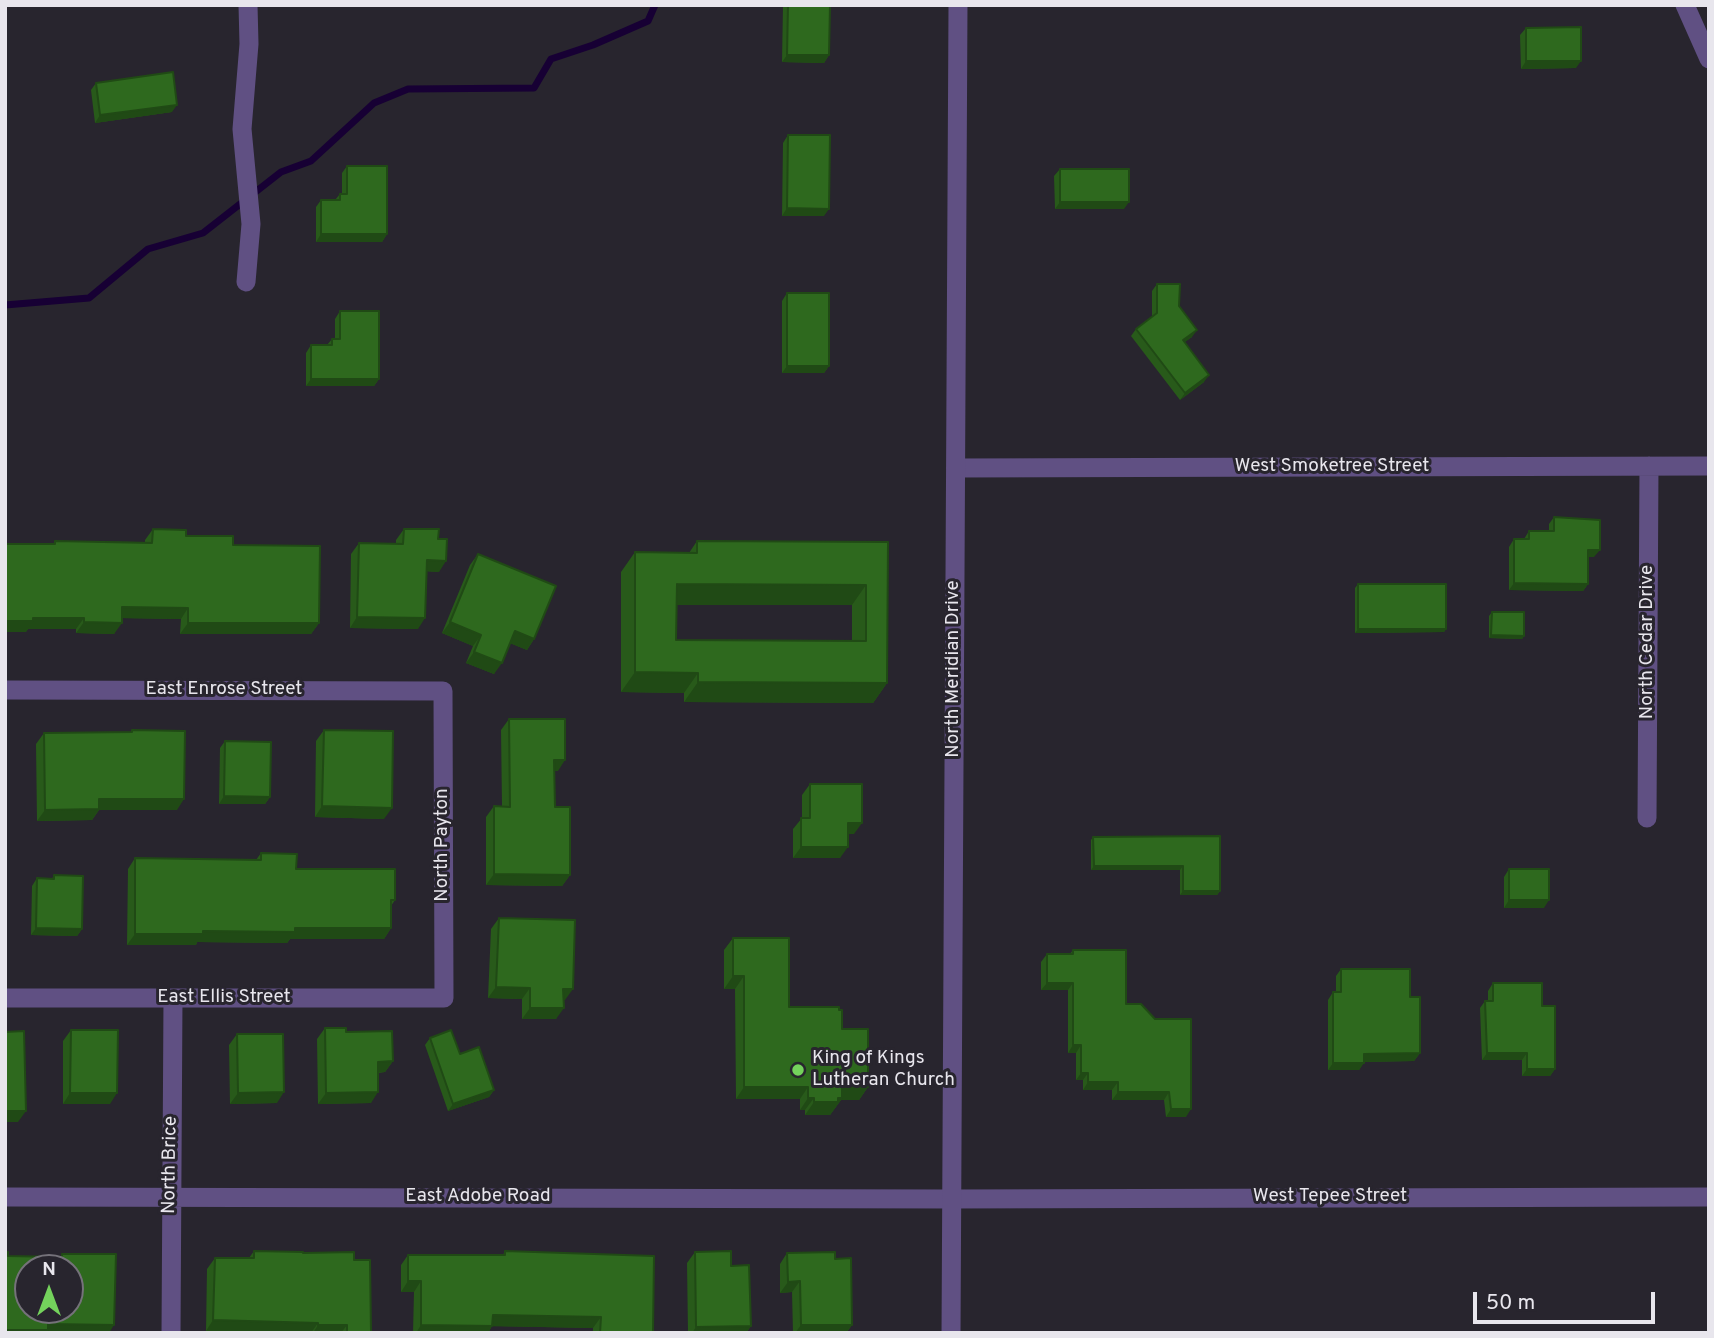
<!DOCTYPE html>
<html>
<head>
<meta charset="utf-8">
<style>
  body { margin:0 }
  #map { position:relative; width:1714px; height:1338px; overflow:hidden; background:#28252e; font-family:Overpass,sans-serif }
  canvas { display:block }
  .frame { position:absolute; inset:0; border:7px solid #e8e6ed; pointer-events:none }
  .north { position:absolute; left:14px; top:1254px; width:70px; height:70px; box-sizing:border-box; background:#28252e; border:2px solid #75727a; border-radius:50%; rotate:0deg; font-size:19px; font-weight:700; line-height:28px; text-align:center; color:#e8e6ed }
  .north::after { content:''; display:block; margin:auto; width:24px; height:32px; background:#74d25c; clip-path:polygon(50% 0,100% 100%,50% 72%,0 100%) }
  .scale { position:absolute; left:1473px; top:1292px; width:182px; height:32px; box-sizing:border-box; border:4px solid #e8e6ed; border-top:0; padding-left:9px; font-size:21px; line-height:24px; white-space:nowrap; color:#e8e6ed; -webkit-text-stroke:5px #28252e; paint-order:stroke }
</style>
</head>
<body>
<div id="map">
<canvas width="1714" height="1338"></canvas>
<div class="frame"></div>
<div class="north">N</div>
<div class="scale">50 m</div>
</div>
<script>
const context = document.querySelector('canvas').getContext('2d');
context.lineJoin = 'round';
const poly = rows => new Path2D(rows.map(r => 'M' + r).join(''));
function trace(path, color, width, dash) { context.strokeStyle = color; context.lineWidth = width; context.lineCap = dash ? 'butt' : 'round'; context.setLineDash(dash || []); context.stroke(path); }
function fill(path, color) { context.fillStyle = color; context.fill(path, 'evenodd'); }
function write(font, color, halo, rows, align = 'center') {
  context.font = font + ' Overpass,sans-serif'; context.lineWidth = 6; context.setLineDash([]); context.textBaseline = 'middle'; context.strokeStyle = halo; context.fillStyle = color; for (const [text, x, y, turn = 0] of rows) {
    context.save(); context.translate(x, y); context.rotate((+turn || 0) * Math.PI / 180); context.textAlign = isNaN(turn) ? turn : align; if (halo) context.strokeText(text, 0, 0); context.fillText(text, 0, 0); context.restore();
  }
}
trace(poly([
  [5,305,89,298,148,249,203,233,281,172,311,161,374,103,408,89,534,88,551,59,593,45,648,21,655,5]
]), '#170034', 7);
trace(poly([
  [1685,5,1709,59],
  [246,282,251,224,242,129,249,44,248,5],
  [956,468,1709,466],
  [5,690,443,691,444,998,5,998],
  [1647,818,1649,466],
  [5,1197,951,1199,1709,1197],
  [171,1333,173,998]
]), '#605083', 19);
trace(poly([
  [951,1333,958,5]
]), '#605083', 19);
fill(poly([
  [783,5,830,5,829,55,824,63,782,62],
  [1526,28,1576,68,1521,69,1520,35],
  [96,83,172,112,95,123,91,90],
  [788,135,824,216,782,216,783,143],
  [347,166,387,234,382,242,316,242,316,207,321,200,335,200,340,194,342,194,342,173],
  [1060,169,1124,209,1055,209,1054,176],
  [1157,284,1179,306,1192,337,1184,342,1204,382,1180,400,1131,336,1136,329,1152,317,1152,291],
  [787,293,829,366,824,373,782,373,782,301],
  [340,311,379,379,374,386,306,386,306,353,311,345,327,345,332,339,335,339,335,319],
  [1554,517,1594,557,1588,557,1588,584,1583,591,1509,590,1509,547,1514,539,1524,539,1529,531,1549,531,1549,524],
  [153,529,233,545,319,623,311,634,180,634,181,619,122,618,114,634,76,633,76,629,28,629,26,632,53,544,55,541,145,542,145,540],
  [404,529,439,572,426,571,418,629,350,628,351,554,359,543,396,544,396,540],
  [697,541,888,542,887,683,873,703,684,702,684,693,621,692,621,572,635,552,689,553],
  [676,605,852,605,852,641,676,640],
  [478,554,534,639,527,650,510,643,494,674,466,663,473,646,442,633,470,565],
  [1358,584,1446,629,1444,632,1355,633,1355,588],
  [1492,612,1524,636,1522,639,1489,638,1489,616],
  [509,719,558,771,554,771,555,807,570,875,562,886,486,885,486,817,494,806,502,806,501,730],
  [132,730,177,810,99,810,92,820,37,821,36,744,44,733,131,732],
  [324,730,384,819,315,817,316,741],
  [225,741,270,797,265,804,219,804,220,748],
  [810,784,854,834,848,834,840,858,793,858,793,829,802,818,802,795],
  [1220,836,1220,891,1217,895,1180,895,1180,870,1091,870,1091,840,1093,837],
  [261,853,296,869,395,900,391,906,391,928,384,939,290,939,287,943,197,942,196,945,127,945,128,869,135,858,256,860],
  [1509,869,1544,908,1504,908,1504,877],
  [54,875,82,929,77,936,31,935,32,886,37,878,52,879],
  [499,918,565,1000,564,1000,556,1019,522,1019,522,999,488,998,491,929],
  [733,938,789,1007,842,1029,868,1087,859,1100,841,1100,830,1115,805,1115,805,1110,800,1110,800,1099,736,1099,735,989,724,989,724,950],
  [1073,950,1126,1004,1186,1117,1166,1117,1164,1100,1112,1100,1112,1090,1083,1090,1083,1080,1076,1080,1076,1053,1068,1053,1068,990,1041,990,1041,962,1047,954,1070,954],
  [1341,969,1410,997,1420,1053,1414,1061,1364,1062,1359,1070,1328,1070,1328,1000,1333,992,1336,992,1336,976],
  [1493,983,1542,1006,1555,1069,1550,1076,1522,1076,1522,1060,1482,1060,1480,1008,1485,1001,1488,1001,1488,991],
  [325,1028,346,1032,393,1061,385,1072,378,1073,371,1103,318,1104,317,1039],
  [71,1030,110,1104,63,1104,63,1041],
  [237,1034,277,1103,230,1104,229,1045],
  [430,1038,460,1054,494,1090,489,1097,448,1111,425,1045],
  [254,1251,303,1253,354,1260,370,1333,206,1331,207,1269,215,1258,249,1258],
  [505,1251,653,1333,593,1333,593,1328,492,1326,488,1333,413,1333,414,1292,401,1292,401,1265,408,1255,503,1255],
  [695,1252,731,1266,751,1326,746,1333,688,1333,687,1263],
  [787,1253,835,1259,852,1325,846,1333,793,1333,792,1292,780,1293,780,1264]
]), '#285a1a');
fill(poly([
  [787,55,829,55,824,63,782,62],
  [1526,61,1581,61,1576,68,1521,69],
  [177,105,172,112,95,123,100,115],
  [1060,202,1129,202,1124,209,1055,209],
  [787,208,829,209,824,216,782,216],
  [321,234,387,234,382,242,316,242],
  [1197,330,1192,337,1178,347,1183,340],
  [787,366,829,366,824,373,782,373],
  [1209,375,1204,382,1180,400,1185,393],
  [311,379,379,379,374,386,306,386],
  [1588,550,1600,550,1594,557,1583,557],
  [427,560,446,561,439,572,419,571],
  [1514,583,1588,584,1583,591,1509,590],
  [677,584,866,585,852,605,662,605],
  [122,607,188,608,181,619,114,618],
  [357,617,425,618,418,629,350,628],
  [33,618,84,618,76,629,28,629,26,632,5,632,5,621],
  [84,622,122,623,114,634,76,633],
  [450,622,481,635,473,646,442,633],
  [188,623,319,623,311,634,180,634],
  [1358,629,1446,629,1444,632,1355,633],
  [515,631,534,639,527,650,507,642],
  [1491,635,1524,636,1522,639,1489,638],
  [474,652,502,663,494,674,466,663],
  [635,672,698,673,684,693,621,692],
  [698,682,887,683,873,703,684,702],
  [554,760,565,760,558,771,546,771],
  [224,796,270,797,265,804,219,804],
  [99,799,184,799,177,810,99,810,92,820,37,821,45,810],
  [322,806,392,808,384,819,315,817],
  [848,823,862,823,854,834,840,834],
  [801,847,848,847,840,858,793,858],
  [1094,866,1183,866,1180,870,1091,870],
  [494,874,570,875,562,886,486,885],
  [1183,891,1220,891,1217,895,1180,895],
  [1509,900,1549,900,1544,908,1504,908],
  [36,928,82,929,77,936,31,935],
  [295,928,391,928,384,939,290,939,287,943,197,942,196,945,127,945,135,934],
  [733,976,744,976,735,989,724,989],
  [1047,983,1073,983,1068,990,1041,990],
  [496,987,530,988,522,999,488,998],
  [563,989,573,989,565,1000,556,1000],
  [530,1008,564,1008,556,1019,522,1019],
  [1073,1045,1081,1045,1076,1053,1068,1053],
  [1420,1053,1414,1061,1359,1062,1364,1054],
  [1487,1053,1527,1053,1522,1060,1482,1060],
  [393,1061,385,1072,370,1073,378,1062],
  [1333,1063,1364,1063,1359,1070,1328,1070],
  [1527,1069,1555,1069,1550,1076,1522,1076],
  [1081,1073,1088,1073,1083,1080,1076,1080],
  [1088,1082,1118,1082,1112,1090,1083,1090],
  [744,1087,808,1087,800,1099,736,1099],
  [842,1087,868,1087,859,1100,841,1100,830,1115,805,1115,814,1102],
  [494,1090,489,1097,448,1111,453,1104],
  [284,1092,277,1103,230,1104,238,1093],
  [378,1092,371,1103,318,1104,326,1093],
  [1118,1092,1169,1092,1164,1100,1112,1100],
  [70,1093,117,1093,110,1104,63,1104],
  [808,1098,814,1098,805,1110,800,1110],
  [1171,1109,1191,1109,1186,1117,1166,1117],
  [5,1111,26,1111,18,1122,5,1122],
  [408,1281,421,1281,414,1292,401,1292],
  [800,1281,792,1292,780,1293,788,1282],
  [493,1315,601,1317,593,1328,485,1326],
  [213,1320,318,1323,311,1333,206,1331],
  [48,1324,114,1325,109,1333,5,1333,6,1330],
  [318,1325,347,1325,341,1333,313,1333],
  [421,1325,492,1326,488,1333,416,1333],
  [801,1325,852,1325,846,1333,795,1333],
  [751,1326,746,1333,692,1333,696,1327]
]), '#204a15');
const building = poly([
  [788,5,830,5,829,55,787,55,788,5],
  [1581,27,1581,61,1526,61,1526,28,1581,27],
  [173,72,177,105,100,115,96,83,173,72],
  [788,135,830,135,829,209,787,208,788,135],
  [347,166,387,166,387,234,321,234,321,200,340,200,340,194,347,194,347,166],
  [1060,169,1129,169,1129,202,1060,202,1060,169],
  [1157,284,1180,284,1179,306,1197,330,1183,340,1209,375,1185,393,1136,329,1157,313,1157,284],
  [787,293,829,293,829,366,787,366,787,293],
  [340,311,379,311,379,379,311,379,311,345,332,345,332,339,340,339,340,311],
  [1554,517,1600,520,1600,550,1588,550,1588,584,1514,583,1514,539,1529,539,1529,531,1554,531,1554,517],
  [153,529,186,530,186,536,233,536,233,545,320,546,319,623,188,623,188,608,122,607,122,623,84,622,84,618,33,618,33,621,5,621,5,544,55,544,55,541,152,543,153,529],
  [404,529,439,529,438,539,447,539,446,561,427,560,425,618,357,617,359,543,403,544,404,529],
  [697,541,888,542,887,683,698,682,698,673,635,672,635,552,697,553,697,541],
  [677,584,866,585,866,641,676,640,677,584],
  [478,554,556,586,534,639,515,631,502,663,474,652,481,635,450,622,478,554],
  [1358,584,1446,584,1446,629,1358,629,1358,584],
  [1492,612,1524,612,1524,636,1491,635,1492,612],
  [509,719,565,719,565,760,554,760,555,807,570,807,570,875,494,874,494,806,510,807,509,719],
  [132,730,185,731,184,799,99,799,99,809,45,810,44,733,132,732,132,730],
  [324,730,393,731,392,808,322,806,324,730],
  [225,741,271,742,270,797,224,796,225,741],
  [810,784,862,784,862,823,848,823,848,847,801,847,801,818,810,818,810,784],
  [1220,836,1220,891,1183,891,1183,866,1094,866,1093,837,1220,836],
  [261,853,297,854,296,869,395,869,395,900,391,900,391,928,295,928,295,932,203,931,203,934,135,934,135,858,261,860,261,853],
  [1509,869,1549,869,1549,900,1509,900,1509,869],
  [54,875,83,876,82,929,36,928,37,878,54,879,54,875],
  [499,918,575,920,573,989,563,989,564,1008,530,1008,530,988,496,987,499,918],
  [733,938,789,938,789,1007,839,1007,839,1010,842,1010,842,1029,868,1029,868,1087,842,1087,842,1098,838,1098,838,1102,814,1102,814,1098,808,1098,808,1087,744,1087,744,976,733,976,733,938],
  [1073,950,1126,950,1126,1004,1141,1004,1155,1019,1191,1019,1191,1109,1171,1109,1169,1092,1118,1092,1118,1082,1088,1082,1088,1073,1081,1073,1081,1045,1073,1045,1073,983,1047,983,1047,954,1073,954,1073,950],
  [1341,969,1410,969,1410,997,1420,997,1420,1053,1364,1054,1364,1063,1333,1063,1333,992,1341,992,1341,969],
  [1493,983,1542,983,1542,1006,1555,1006,1555,1069,1527,1069,1527,1053,1487,1053,1485,1001,1493,1001,1493,983],
  [325,1028,346,1028,346,1032,392,1031,393,1061,378,1062,378,1092,326,1093,325,1028],
  [71,1030,118,1030,117,1093,70,1093,71,1030],
  [451,1030,460,1054,479,1047,494,1090,453,1104,430,1038,451,1030],
  [24,1031,26,1111,5,1111,5,1032,24,1031],
  [237,1034,283,1034,284,1092,238,1093,237,1034],
  [254,1251,303,1252,303,1253,354,1252,354,1260,370,1260,371,1332,347,1332,347,1325,318,1325,318,1323,213,1320,215,1258,254,1258,254,1251],
  [505,1251,654,1256,653,1333,600,1333,601,1317,493,1315,492,1326,421,1325,421,1281,408,1281,408,1255,505,1255,505,1251],
  [731,1251,731,1266,749,1265,751,1326,696,1327,695,1252,731,1251],
  [5,1252,8,1252,8,1256,62,1257,62,1254,116,1254,114,1325,48,1324,48,1330,6,1330,6,1319,5,1319,5,1252],
  [28,1268,70,1268,70,1310,28,1310,28,1268],
  [835,1252,835,1259,851,1258,852,1325,801,1325,800,1281,788,1282,787,1253,835,1252]
]);
fill(building, '#2e691e');
trace(building, '#204a15', 2);
for (const [x, y, r, color] of [
  [798,1070,7,"#74d25c"]
]) { const dot = new Path2D(); dot.arc(x, y, r, 0, 2 * Math.PI); context.fillStyle = color; context.fill(dot); trace(dot, '#28252e', 2.5); }
write('19px', '#e8e6ed', '#28252e', [
  ["West Smoketree Street",1332,467],
  ["North Cedar Drive",1648,642,-90],
  ["North Meridian Drive",954,669,-90],
  ["East Enrose Street",224,690],
  ["North Payton",443,845,-90],
  ["East Ellis Street",224,998],
  ["North Brice",171,1165,-89],
  ["East Adobe Road",478,1197],
  ["West Tepee Street",1330,1197]
]);
write('19px', '#e8e6ed', '#28252e', [
  ["King of Kings",812,1059],
  ["Lutheran Church",812,1081]
], 'left');
</script>
</body>
</html>
